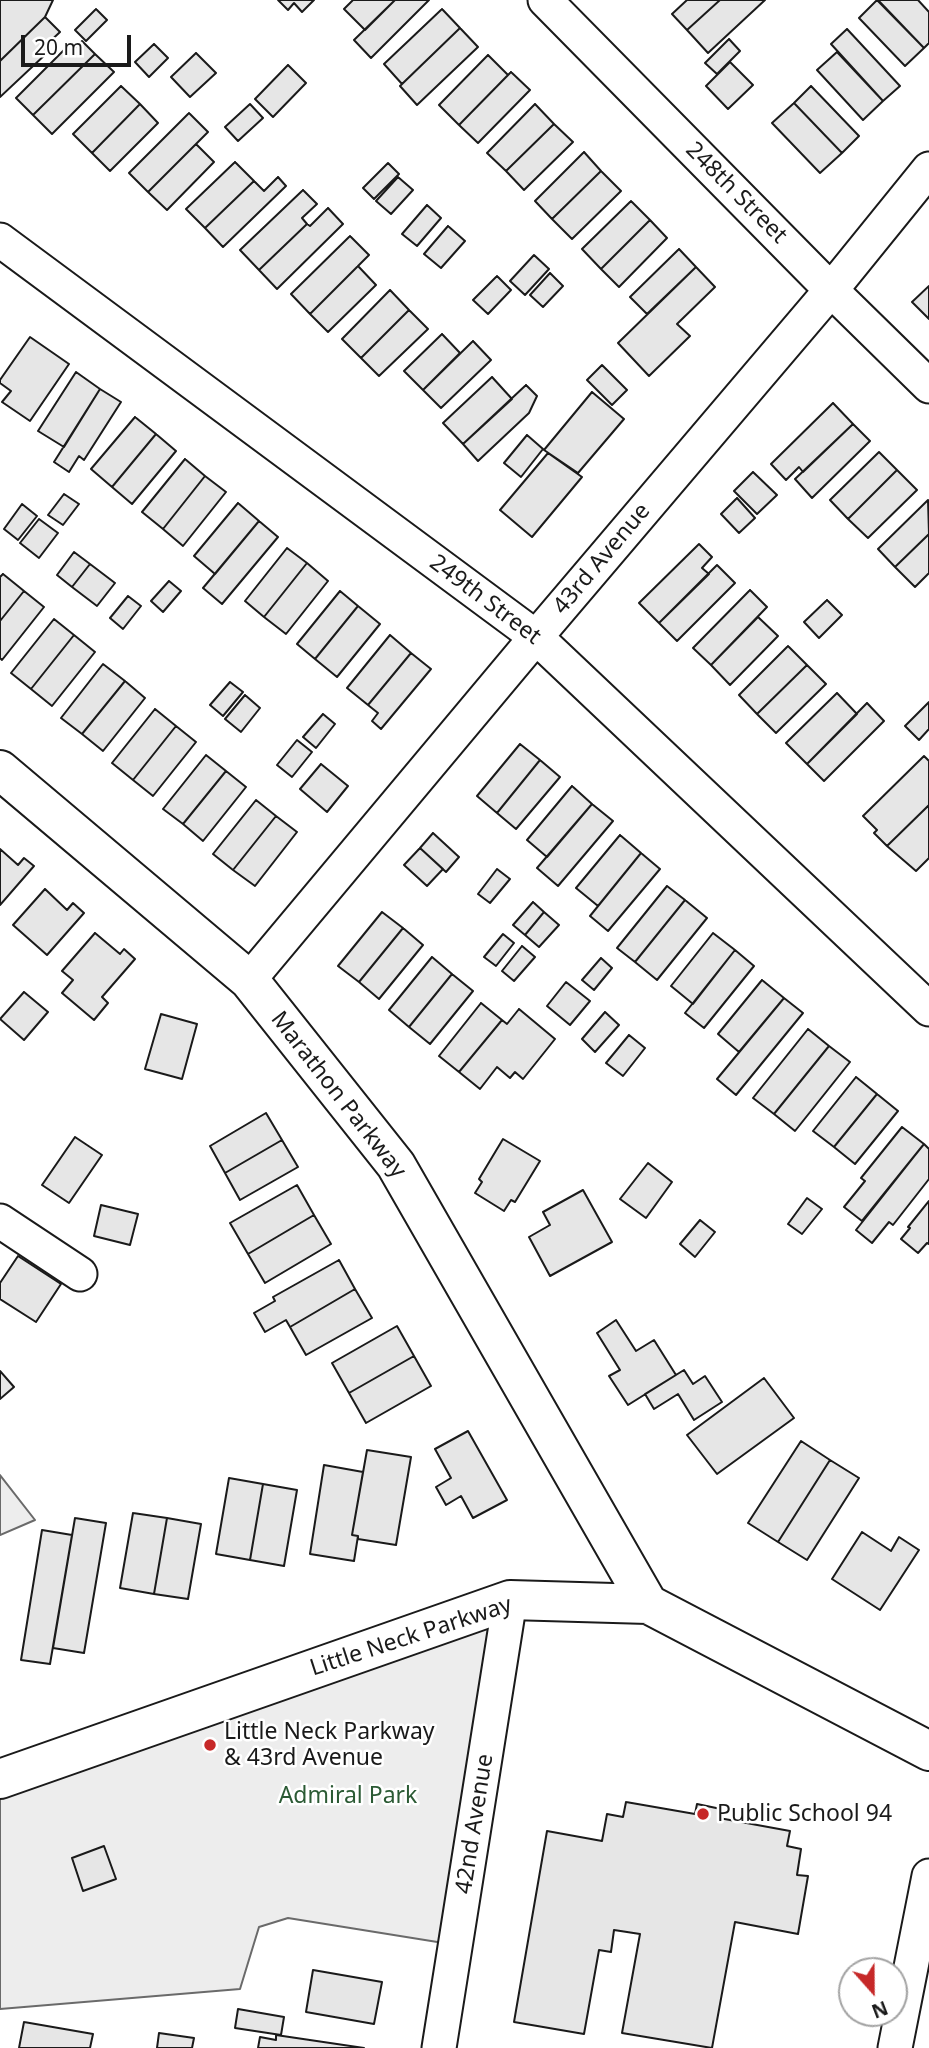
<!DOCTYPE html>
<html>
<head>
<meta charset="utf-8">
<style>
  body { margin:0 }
  #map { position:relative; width:929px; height:2048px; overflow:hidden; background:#fff; font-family:"Noto Sans",sans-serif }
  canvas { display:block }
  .north { position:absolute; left:838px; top:1957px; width:70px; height:70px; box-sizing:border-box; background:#fff; border:2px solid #a3a3a3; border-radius:50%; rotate:159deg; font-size:19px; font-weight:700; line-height:28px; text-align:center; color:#1a1a1a }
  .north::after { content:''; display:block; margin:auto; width:24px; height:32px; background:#c62828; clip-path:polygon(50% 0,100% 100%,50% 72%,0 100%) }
  .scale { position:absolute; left:21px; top:35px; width:110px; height:32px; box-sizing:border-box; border:4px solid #1a1a1a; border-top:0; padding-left:9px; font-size:21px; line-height:24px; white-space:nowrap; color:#1a1a1a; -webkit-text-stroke:5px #fff; paint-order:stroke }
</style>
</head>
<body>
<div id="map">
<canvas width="929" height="2048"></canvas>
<div class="north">N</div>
<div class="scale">20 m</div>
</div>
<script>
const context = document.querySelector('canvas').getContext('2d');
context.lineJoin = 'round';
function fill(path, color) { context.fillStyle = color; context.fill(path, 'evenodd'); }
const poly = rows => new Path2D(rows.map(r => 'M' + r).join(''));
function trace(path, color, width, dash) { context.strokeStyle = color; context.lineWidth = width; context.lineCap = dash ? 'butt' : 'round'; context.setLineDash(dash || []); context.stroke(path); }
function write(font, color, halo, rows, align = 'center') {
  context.font = font + ' "Noto Sans",sans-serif'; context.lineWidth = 5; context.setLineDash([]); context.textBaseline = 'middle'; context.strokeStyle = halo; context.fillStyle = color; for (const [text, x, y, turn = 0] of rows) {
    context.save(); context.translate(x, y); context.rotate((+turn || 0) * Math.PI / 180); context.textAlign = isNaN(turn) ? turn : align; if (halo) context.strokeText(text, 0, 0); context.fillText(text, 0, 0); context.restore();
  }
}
const built = poly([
  [0,1475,35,1520,0,1535,0,1475],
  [510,1600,456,1945,288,1918,259,1927,240,1989,0,2009,0,1779,510,1600]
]);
fill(built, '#ededed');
trace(built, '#6a6a6a', 2);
const building = poly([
  [0,0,53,0,45,17,0,61,0,0],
  [278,0,314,0,302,12,294,3,288,10,278,0],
  [353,0,395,0,365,30,344,9,353,0],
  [395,0,429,0,371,58,354,40,395,0],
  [687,0,720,0,687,30,672,14,687,0],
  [720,0,765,0,708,53,687,30,720,0],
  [877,0,924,48,905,66,859,18,877,0],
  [878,0,918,0,929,12,929,43,924,48,878,0],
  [96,9,107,20,86,41,75,30,96,9],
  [442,9,460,28,402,84,384,64,442,9],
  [45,17,60,32,44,47,48,52,0,97,0,61,45,17],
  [460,28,478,47,417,105,400,86,460,28],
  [847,29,900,86,883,101,831,44,847,29],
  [729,39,740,51,717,74,705,63,729,39],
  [82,41,95,54,33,115,16,98,70,44,75,48,82,41],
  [154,44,168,58,149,77,135,62,154,44],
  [837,52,883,101,863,120,817,70,837,52],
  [196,53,216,73,190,97,171,77,196,53],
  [95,54,114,72,52,134,33,115,95,54],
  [488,55,508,75,459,125,439,105,488,55],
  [730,62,753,85,728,109,706,86,730,62],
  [288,65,306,83,273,117,255,99,288,65],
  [511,72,530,90,478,143,459,125,511,72],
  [121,86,140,104,92,153,73,134,121,86],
  [811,86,859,136,842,153,794,103,811,86],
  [794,103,842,153,820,173,772,123,794,103],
  [140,104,158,123,110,171,92,153,140,104],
  [250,104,263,118,238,141,225,127,250,104],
  [535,104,554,124,506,171,487,153,535,104],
  [189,113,208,132,148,192,129,173,189,113],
  [554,124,573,142,524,190,506,171,554,124],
  [196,144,214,162,167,210,148,192,196,144],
  [584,152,601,171,552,219,535,201,584,152],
  [235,162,254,181,205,228,186,209,235,162],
  [388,163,399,174,374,199,363,188,388,163],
  [601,171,621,191,572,239,552,219,601,171],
  [278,177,286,186,223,247,205,228,254,181,264,191,278,177],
  [398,177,413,190,391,214,376,201,398,177],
  [303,190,317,204,302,218,307,224,259,270,240,250,303,190],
  [631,201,650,220,601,269,582,249,631,201],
  [427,205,441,218,417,246,402,234,427,205],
  [328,208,343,224,277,289,259,270,307,224,310,226,328,208],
  [650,220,667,238,619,287,601,269,650,220],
  [448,226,465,241,441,268,424,254,448,226],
  [350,236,369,255,310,314,291,294,350,236],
  [679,249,696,267,647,314,630,297,679,249],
  [534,255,549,269,525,295,510,281,534,255],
  [358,266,376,285,328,332,310,314,358,266],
  [696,267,715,287,677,324,690,336,649,376,618,343,696,267],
  [550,273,563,286,543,307,530,295,550,273],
  [497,276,511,290,488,314,473,300,497,276],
  [929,286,929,319,912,302,929,286],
  [390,290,409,310,361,358,342,339,390,290],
  [409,310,428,329,379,376,361,358,409,310],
  [442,334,460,353,423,390,404,371,442,334],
  [30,337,69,364,30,421,2,402,11,391,0,383,0,380,30,337],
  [473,341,491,360,441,408,423,390,473,341],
  [602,365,627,390,612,405,587,380,602,365],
  [76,372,100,389,64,447,38,431,76,372],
  [492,377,512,399,463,444,443,423,492,377],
  [526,385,537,396,529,413,478,461,463,444,526,385],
  [100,389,121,402,84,460,79,456,69,472,54,462,100,389],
  [592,392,624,419,578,473,544,450,592,392],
  [833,403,853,424,803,472,799,467,786,480,771,464,833,403],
  [135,417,156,434,112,487,91,469,135,417],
  [853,424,870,441,812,498,795,479,853,424],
  [156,434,176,451,132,504,112,487,156,434],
  [527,435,543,449,521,477,504,463,527,435],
  [879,452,897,470,848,519,830,500,879,452],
  [548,453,582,477,532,537,500,510,548,453],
  [185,459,205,476,163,529,142,512,185,459],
  [897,470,917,490,868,538,848,519,897,470],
  [753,472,777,495,757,514,734,491,753,472],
  [205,476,226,492,183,546,163,529,205,476],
  [64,494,79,504,63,525,48,515,64,494],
  [737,498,755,518,739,533,721,514,737,498],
  [928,500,929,534,895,567,878,549,928,500],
  [238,503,259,521,215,574,194,556,238,503],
  [22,504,37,516,18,540,4,529,22,504],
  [39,519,58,533,39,558,20,543,39,519],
  [259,521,278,537,222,604,203,588,259,521],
  [929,534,929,573,915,587,895,567,929,534],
  [699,544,712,557,702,568,709,574,659,623,639,603,699,544],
  [287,548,307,563,264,617,245,601,287,548],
  [74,552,90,564,72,587,57,575,74,552],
  [307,563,328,581,286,634,264,617,307,563],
  [90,564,115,583,97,606,72,587,90,564],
  [717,565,735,583,677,641,659,623,717,565],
  [3,574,24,591,0,621,0,577,3,574],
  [169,581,181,591,163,612,151,601,169,581],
  [750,590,767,607,711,665,693,648,750,590],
  [24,591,44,607,2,660,0,658,0,621,24,591],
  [340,591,358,606,315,659,297,644,340,591],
  [128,596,141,606,123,629,110,618,128,596],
  [827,600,842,615,819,638,804,622,827,600],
  [358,606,380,624,337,677,315,659,358,606],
  [758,617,778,636,730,685,711,665,758,617],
  [54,619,74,635,31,689,11,673,54,619],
  [74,635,95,652,52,706,31,689,74,635],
  [390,635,411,653,368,705,347,688,390,635],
  [788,646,807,665,757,714,739,695,788,646],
  [411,653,431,669,381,729,372,721,378,713,368,705,411,653],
  [103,664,125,681,82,734,61,718,103,664],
  [807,665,826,684,776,733,757,714,807,665],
  [125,681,145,698,103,751,82,734,125,681],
  [230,682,243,692,223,716,210,705,230,682],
  [837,693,857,714,807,764,786,743,837,693],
  [245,695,260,708,241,732,225,719,245,695],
  [929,702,929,729,919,740,905,726,929,702],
  [867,703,884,721,824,781,807,764,867,703],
  [155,709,176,726,133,780,112,763,155,709],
  [323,714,335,724,316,748,303,737,323,714],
  [176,726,196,742,153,796,133,780,176,726],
  [297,740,312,752,292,777,277,765,297,740],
  [520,744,540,760,497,813,477,796,520,744],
  [206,755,226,771,183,824,163,809,206,755],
  [924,756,929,761,929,805,887,846,874,833,877,830,863,816,924,756],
  [540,760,560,777,516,829,497,813,540,760],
  [321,764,348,786,327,812,300,789,321,764],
  [226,771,246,787,203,841,183,824,226,771],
  [572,786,592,804,547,857,527,840,572,786],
  [256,800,276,816,233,870,213,854,256,800],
  [592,804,613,821,558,886,537,868,592,804],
  [929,805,929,858,916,871,887,846,929,805],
  [276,816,297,832,255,886,233,870,276,816],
  [433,833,459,857,446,872,420,848,433,833],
  [620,835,641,853,598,906,576,888,620,835],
  [420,848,443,869,427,886,404,865,420,848],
  [0,849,18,865,24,858,34,866,0,905,0,849],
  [641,853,660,869,608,931,590,916,641,853],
  [497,869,510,879,490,903,478,894,497,869],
  [667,886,685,900,635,962,617,948,667,886],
  [45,889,67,910,73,903,84,913,47,955,13,925,45,889],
  [685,900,707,918,657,980,635,962,685,900],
  [533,902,544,912,525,935,513,925,533,902],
  [382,912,403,928,359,982,338,966,382,912],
  [544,912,559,925,539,947,525,935,544,912],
  [403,928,423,945,379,999,359,982,403,928],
  [95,933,120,954,124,949,135,959,102,997,108,1003,94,1020,62,993,73,980,62,971,95,933],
  [713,933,735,950,693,1004,671,986,713,933],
  [503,934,514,943,496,966,484,957,503,934],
  [522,946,535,957,514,981,502,971,522,946],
  [735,950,754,966,704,1028,685,1013,735,950],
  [432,957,452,974,409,1027,389,1010,432,957],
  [601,958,612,968,594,990,582,980,601,958],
  [452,974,473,991,430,1044,409,1027,452,974],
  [762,980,784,998,739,1052,718,1034,762,980],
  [566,982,590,1001,570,1025,547,1006,566,982],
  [24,992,48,1012,24,1040,0,1019,24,992],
  [784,998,803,1013,736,1095,717,1079,784,998],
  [481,1003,502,1020,459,1072,439,1056,481,1003],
  [519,1009,555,1039,523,1079,515,1072,510,1078,497,1067,480,1089,459,1072,502,1020,507,1024,519,1009],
  [605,1012,619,1025,595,1052,582,1039,605,1012],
  [161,1014,197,1024,182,1079,145,1069,161,1014],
  [808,1029,829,1046,774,1114,753,1098,808,1029],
  [629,1035,645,1048,623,1076,606,1063,629,1035],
  [829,1046,850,1062,795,1131,774,1114,829,1046],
  [856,1077,877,1094,834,1147,813,1131,856,1077],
  [877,1094,898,1111,855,1164,834,1147,877,1094],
  [266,1113,282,1140,225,1173,210,1146,266,1113],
  [902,1127,924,1144,862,1221,844,1207,865,1181,861,1178,902,1127],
  [75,1137,102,1155,69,1203,42,1185,75,1137],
  [503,1139,540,1161,515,1202,511,1200,504,1211,475,1193,482,1182,479,1179,503,1139],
  [282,1140,298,1167,240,1200,225,1173,282,1140],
  [924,1144,929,1149,929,1179,893,1225,889,1222,872,1243,856,1230,924,1144],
  [648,1163,672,1182,646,1218,620,1199,648,1163],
  [297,1185,314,1215,248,1254,230,1223,297,1185],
  [583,1190,612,1242,550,1276,529,1237,550,1225,543,1212,583,1190],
  [807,1198,822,1209,802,1234,788,1224,807,1198],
  [929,1201,929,1244,927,1243,918,1253,901,1239,910,1228,908,1227,929,1201],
  [101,1205,138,1214,130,1245,94,1236,101,1205],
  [314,1215,331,1244,265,1283,248,1254,314,1215],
  [700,1220,715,1232,695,1257,680,1244,700,1220],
  [18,1256,61,1284,36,1322,0,1299,0,1283,18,1256],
  [339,1260,355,1289,290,1327,286,1320,265,1332,254,1313,275,1301,273,1297,339,1260],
  [355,1289,372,1318,306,1355,290,1327,355,1289],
  [616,1320,636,1351,654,1340,676,1375,628,1405,609,1376,620,1370,597,1333,616,1320],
  [397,1326,414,1356,349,1393,332,1363,397,1326],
  [414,1356,431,1386,366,1423,349,1393,414,1356],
  [684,1370,693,1384,705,1376,722,1402,694,1420,678,1394,654,1409,645,1394,684,1370],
  [0,1371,14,1387,0,1399,0,1371],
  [764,1378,794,1418,717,1474,687,1435,764,1378],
  [468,1431,507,1500,473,1518,461,1496,446,1505,436,1487,451,1478,435,1449,468,1431],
  [801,1441,830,1460,778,1542,748,1523,801,1441],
  [367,1450,411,1457,396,1545,358,1539,358,1536,352,1535,367,1450],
  [830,1460,859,1478,807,1560,778,1542,830,1460],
  [324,1465,363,1472,352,1535,358,1536,354,1561,310,1554,324,1465],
  [229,1478,263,1484,250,1560,216,1554,229,1478],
  [263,1484,297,1490,284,1566,250,1560,263,1484],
  [133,1513,167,1518,154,1594,120,1588,133,1513],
  [75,1518,106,1523,84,1653,53,1648,75,1518],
  [167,1518,201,1524,188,1599,154,1594,167,1518],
  [42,1530,72,1535,50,1664,21,1660,42,1530],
  [862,1532,891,1551,899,1537,919,1550,880,1610,832,1579,862,1532],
  [626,1802,695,1814,697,1804,721,1809,719,1818,790,1831,787,1846,801,1849,797,1875,808,1876,798,1934,735,1922,712,2048,622,2033,640,1934,614,1930,611,1952,599,1950,584,2034,514,2022,547,1831,602,1841,607,1814,623,1817,626,1802],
  [104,1846,116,1879,83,1891,72,1858,104,1846],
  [313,1970,382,1982,374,2024,306,2012,313,1970],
  [238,2009,284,2017,281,2035,235,2028,238,2009],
  [24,2022,93,2034,90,2048,19,2048,24,2022],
  [159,2033,194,2038,192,2048,157,2048,159,2033],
  [276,2035,364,2048,258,2048,260,2037,276,2040,276,2035]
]);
fill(building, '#e6e6e6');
trace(building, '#1a1a1a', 2);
const street = poly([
  [545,0,831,290,929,386],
  [0,240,536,637,929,1009],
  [249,980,536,637,831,290,929,169],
  [0,1221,80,1274],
  [439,2048,510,1600],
  [895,2048,929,1876]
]);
const secondary = poly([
  [0,770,249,980,396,1165,648,1604],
  [0,1779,510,1600,648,1604,929,1751]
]);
trace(street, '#1a1a1a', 37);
trace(secondary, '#1a1a1a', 42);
trace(street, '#fff', 33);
trace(secondary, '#fff', 38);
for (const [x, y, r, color] of [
  [210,1745,7,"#c62828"],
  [703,1814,7,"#c62828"]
]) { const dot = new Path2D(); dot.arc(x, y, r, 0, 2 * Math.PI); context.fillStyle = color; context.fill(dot); trace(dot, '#fff', 2.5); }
write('23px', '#1a1a1a', '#fff', [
  ["248th Street",736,193,45],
  ["43rd Avenue",602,559,-50],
  ["249th Street",485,600,37],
  ["Marathon Parkway",338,1095,52],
  ["Little Neck Parkway",411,1637,-18],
  ["42nd Avenue",475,1824,-81]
]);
write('23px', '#1a1a1a', '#fff', [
  ["Little Neck Parkway",224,1732],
  ["& 43rd Avenue",224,1758],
  ["Public School 94",717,1814]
], 'left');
write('23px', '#2b5a34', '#fff', [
  ["Admiral Park",348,1796]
]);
</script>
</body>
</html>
